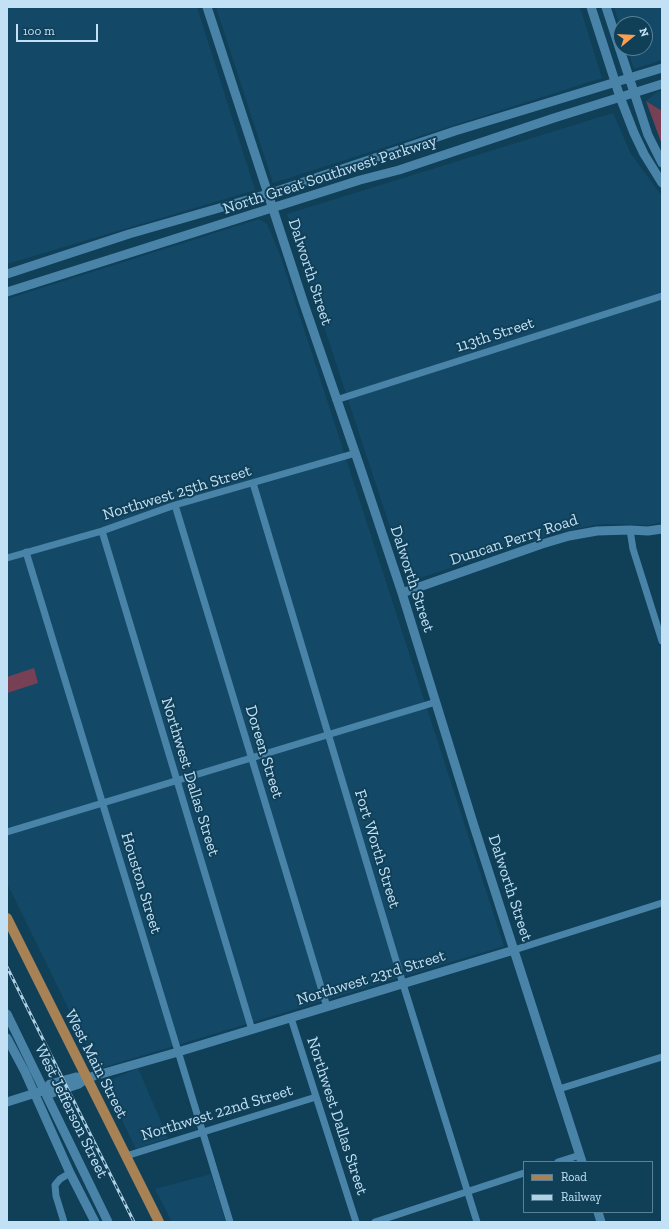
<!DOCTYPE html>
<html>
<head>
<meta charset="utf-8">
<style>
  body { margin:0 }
  #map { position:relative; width:669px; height:1229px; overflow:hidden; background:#103f58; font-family:"Zilla Slab",serif }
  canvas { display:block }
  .frame { position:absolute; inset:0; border:8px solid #c3e1f5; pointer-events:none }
  .legend { position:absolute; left:523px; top:1161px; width:130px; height:52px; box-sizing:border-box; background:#103f58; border:1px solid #588097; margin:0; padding:5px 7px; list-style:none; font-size:12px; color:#c3e1f5 }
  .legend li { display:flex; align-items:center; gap:8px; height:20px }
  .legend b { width:20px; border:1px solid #588097 }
  .north { position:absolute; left:613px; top:16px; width:40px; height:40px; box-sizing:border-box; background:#103f58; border:1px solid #588097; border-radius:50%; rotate:72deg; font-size:11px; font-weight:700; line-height:16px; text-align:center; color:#c3e1f5 }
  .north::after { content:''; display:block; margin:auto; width:14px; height:18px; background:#fb9e52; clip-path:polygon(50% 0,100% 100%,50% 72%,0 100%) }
  .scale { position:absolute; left:16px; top:24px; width:82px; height:18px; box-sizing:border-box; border:2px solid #c3e1f5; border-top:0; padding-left:5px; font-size:12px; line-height:14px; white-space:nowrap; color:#c3e1f5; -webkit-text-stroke:3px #103f58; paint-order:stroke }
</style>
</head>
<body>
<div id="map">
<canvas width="669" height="1229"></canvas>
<div class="frame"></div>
<ul class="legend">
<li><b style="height:5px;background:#a68255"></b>Road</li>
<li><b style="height:5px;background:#b0d0e4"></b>Railway</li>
</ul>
<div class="north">N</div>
<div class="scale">100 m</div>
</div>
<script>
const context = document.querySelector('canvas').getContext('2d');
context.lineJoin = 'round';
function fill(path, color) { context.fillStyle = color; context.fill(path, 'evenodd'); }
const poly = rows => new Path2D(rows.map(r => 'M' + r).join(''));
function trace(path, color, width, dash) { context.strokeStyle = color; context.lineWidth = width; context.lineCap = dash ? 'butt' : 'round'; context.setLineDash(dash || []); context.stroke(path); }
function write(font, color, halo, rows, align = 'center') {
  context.font = font + ' "Zilla Slab",serif'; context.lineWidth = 4; context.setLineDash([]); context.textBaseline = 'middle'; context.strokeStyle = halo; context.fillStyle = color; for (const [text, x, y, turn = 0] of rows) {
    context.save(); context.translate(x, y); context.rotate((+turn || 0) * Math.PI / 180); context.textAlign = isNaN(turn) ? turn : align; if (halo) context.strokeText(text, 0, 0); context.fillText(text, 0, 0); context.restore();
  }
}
fill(poly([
  [7,7,197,7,255,190,7,264],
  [216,7,580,7,602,78,273,183],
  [614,7,662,7,662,60,634,69,627,48,645,48,645,24,621,24,621,29],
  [662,91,662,111,646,101,657,92],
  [613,113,631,154,662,196,662,522,649,525,601,524,563,531,408,582,287,214],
  [259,219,267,224,280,255,504,946,98,1069,7,883,7,299],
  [138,1068,168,1138,136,1149,104,1083],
  [211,1174,226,1222,172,1222,155,1189]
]), '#134967');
fill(poly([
  [646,101,662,111,662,143,661,142],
  [34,668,38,683,7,693,7,677]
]), '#774054');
trace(poly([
  [336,400,662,296],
  [253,483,403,984,477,1222],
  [175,505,327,1007],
  [630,530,633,549,662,641],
  [102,531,252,1030],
  [26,552,230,1222],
  [7,558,102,531,175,505,356,453],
  [7,832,436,702],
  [514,950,662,903],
  [291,1018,356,1222],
  [559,1089,662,1057],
  [126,1156,316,1097],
  [558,1162,580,1155],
  [64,1222,56,1196,55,1185,60,1179,70,1173],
  [375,1222,524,1173]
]), '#4984a8', 7);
trace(poly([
  [207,7,304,304,359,464,402,593,474,826,582,1162],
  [591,7,620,97,634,133,644,154,662,183],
  [606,7,648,135,662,163],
  [7,274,129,234,268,194,455,131,662,68],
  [7,292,360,180,399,170,554,118,662,84],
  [402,593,542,544,569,536,597,531,630,530,648,531,662,529],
  [7,1014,108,1222],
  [7,1038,25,1072,70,1173,95,1222],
  [45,1090,52,1093,79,1084,87,1078],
  [7,1102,45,1090,50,1084,76,1077,87,1078,178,1052,514,950],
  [598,1212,601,1222]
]), '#4984a8', 9);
trace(poly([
  [7,918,159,1222]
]), '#a68255', 10);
const rail = poly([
  [7,967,134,1222]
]);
trace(rail, '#b0d0e4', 3);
trace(rail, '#103f58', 1.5, [4.5]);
write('16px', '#c3e1f5', '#103f58', [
  ["North Great Southwest Parkway",330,175,-18],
  ["Dalworth Street",310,272,72],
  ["113th Street",495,335,-18],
  ["Northwest 25th Street",177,493,-17],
  ["Duncan Perry Road",514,540,-18],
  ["Dalworth Street",412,579,72],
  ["Doreen Street",264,752,73],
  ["Northwest Dallas Street",190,777,73],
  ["Fort Worth Street",377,849,73],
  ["Houston Street",141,883,73],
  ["Dalworth Street",510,888,72],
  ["Northwest 23rd Street",371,978,-17],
  ["West Main Street",96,1064,63],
  ["West Jefferson Street",71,1111,64],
  ["Northwest 22nd Street",217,1113,-17],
  ["Northwest Dallas Street",337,1116,72]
]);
</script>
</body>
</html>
